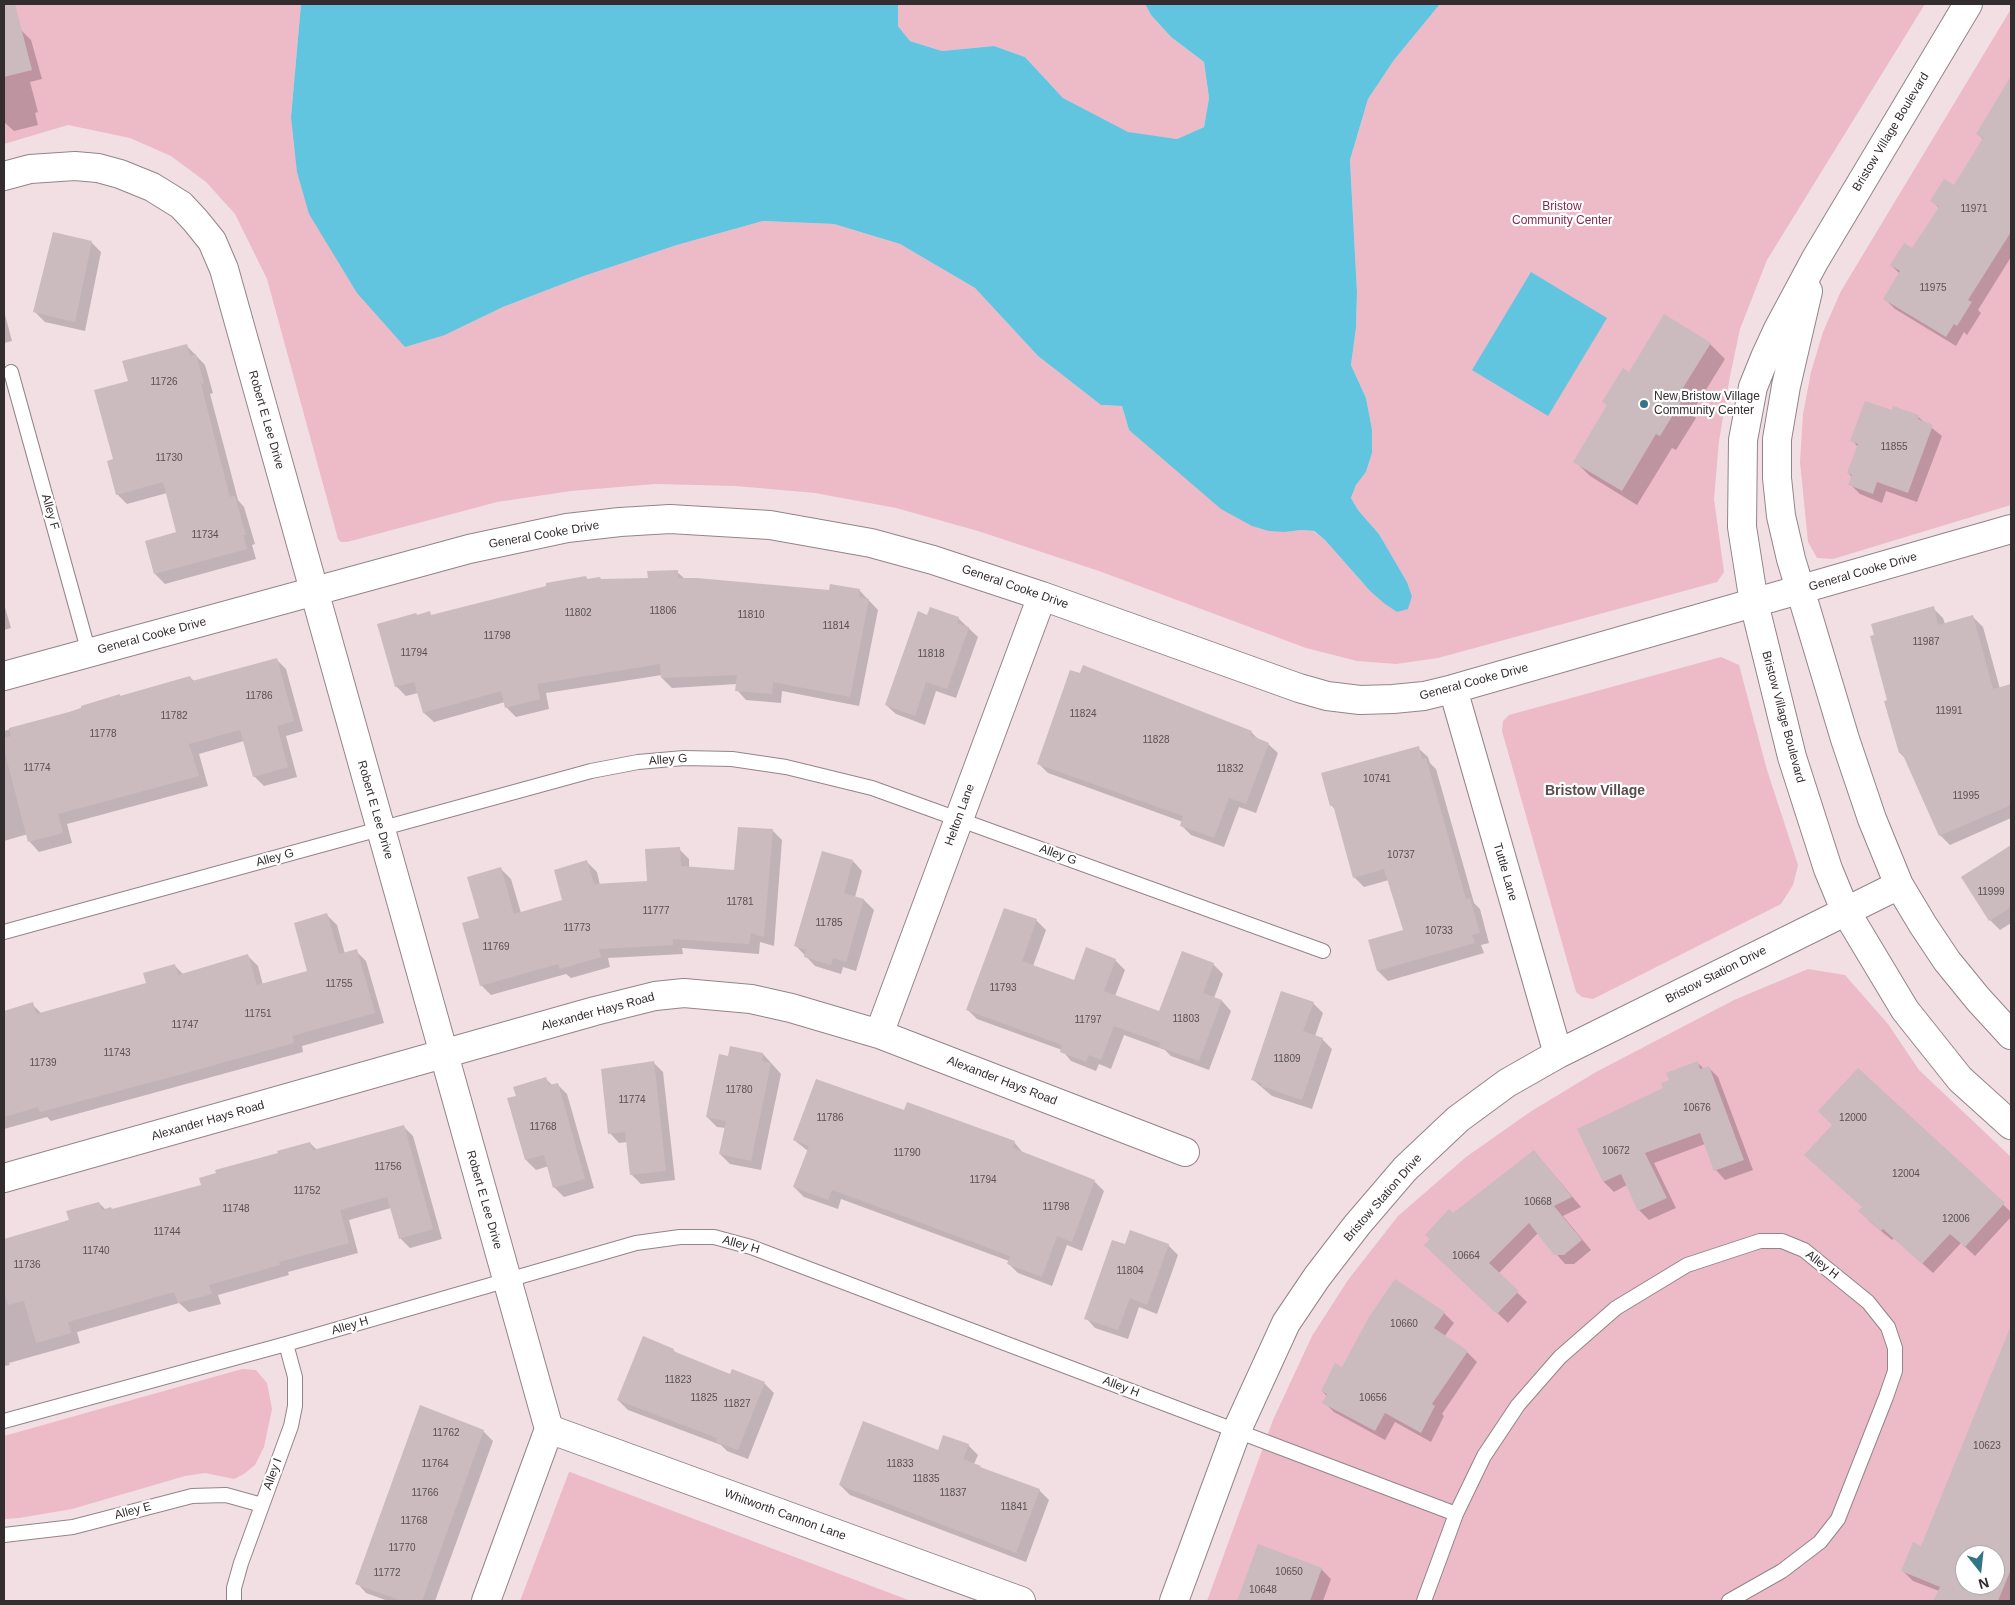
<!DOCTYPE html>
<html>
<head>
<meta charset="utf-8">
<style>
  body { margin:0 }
  #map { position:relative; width:2015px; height:1605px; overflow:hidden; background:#f1dfe4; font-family:Arial,sans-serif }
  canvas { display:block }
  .frame { position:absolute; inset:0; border:5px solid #342d2f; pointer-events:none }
  .north { position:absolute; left:1955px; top:1545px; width:50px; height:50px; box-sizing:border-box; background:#fff; border:1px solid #aeabac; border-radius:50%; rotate:164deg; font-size:14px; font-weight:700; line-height:20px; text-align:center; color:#342d2f }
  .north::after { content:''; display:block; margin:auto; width:18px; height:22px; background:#337587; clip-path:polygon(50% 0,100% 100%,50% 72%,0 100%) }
</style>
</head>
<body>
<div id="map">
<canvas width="2015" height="1605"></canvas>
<div class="frame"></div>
<div class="north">N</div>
</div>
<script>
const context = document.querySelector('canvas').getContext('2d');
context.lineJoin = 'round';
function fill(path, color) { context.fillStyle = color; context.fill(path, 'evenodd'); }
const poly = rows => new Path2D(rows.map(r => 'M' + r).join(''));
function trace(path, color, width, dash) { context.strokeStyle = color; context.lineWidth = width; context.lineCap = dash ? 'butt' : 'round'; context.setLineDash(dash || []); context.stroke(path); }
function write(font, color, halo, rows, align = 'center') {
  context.font = font + ' Arial,sans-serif'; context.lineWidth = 4.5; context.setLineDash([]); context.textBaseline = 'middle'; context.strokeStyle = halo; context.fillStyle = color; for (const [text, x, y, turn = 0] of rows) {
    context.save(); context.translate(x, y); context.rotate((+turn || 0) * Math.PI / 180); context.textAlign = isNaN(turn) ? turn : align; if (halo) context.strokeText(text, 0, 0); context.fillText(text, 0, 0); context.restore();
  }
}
fill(poly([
  [4,4,301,4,291,117,445,335,503,307,581,277,677,245,763,221,834,224,900,244,975,288,1038,356,1101,405,1122,406,1129,430,1285,532,1301,530,1313,531,1325,540,1370,591,1397,612,1412,596,1407,582,1379,534,1358,510,1351,498,1356,485,1366,472,1372,453,1372,429,1366,398,1351,365,1356,328,1357,292,1350,160,1368,99,1394,60,1440,4,1925,4,1767,260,1740,329,1730,376,1719,441,1714,499,1724,572,1717,582,1438,658,1396,664,1357,661,1306,648,1099,571,978,531,896,508,815,493,736,486,655,484,571,491,497,502,347,542,341,542,338,539,267,279,235,214,206,182,171,156,130,138,68,125,4,144],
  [898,4,1145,4,1151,15,1171,37,1204,62,1209,98,1204,127,1177,139,1129,133,1063,98,1025,57,994,46,942,51,910,41,898,26],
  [2011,9,2011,505,1833,559,1817,558,1808,542,1800,462,1803,414,1811,372,1823,332,1841,291],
  [1721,657,1739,665,1767,770,1798,865,1793,885,1781,904,1593,999,1582,997,1576,992,1502,731,1503,721,1509,715],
  [1808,969,1845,975,1888,1024,1919,1070,2011,1157,2011,1601,1207,1601,1273,1420,1312,1336,1348,1280,1398,1216,1466,1157,1530,1112,1596,1072,1734,1000],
  [1965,1555,1995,1555,1995,1585,1965,1585],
  [242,1369,256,1370,267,1383,272,1409,264,1447,255,1465,244,1474,234,1479,205,1473,185,1476,72,1509,19,1518,4,1519,4,1436],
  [569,1472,570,1472,911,1601,520,1601]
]), '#edbac8');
fill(poly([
  [301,4,898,4,898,26,910,41,942,51,994,46,1025,57,1063,98,1128,132,1177,139,1204,127,1209,98,1204,62,1171,37,1151,15,1145,4,1440,4,1394,60,1368,99,1350,160,1357,292,1356,328,1351,365,1366,398,1372,429,1372,453,1366,472,1356,485,1351,498,1358,510,1379,534,1407,582,1412,596,1408,609,1397,612,1385,604,1370,591,1325,540,1314,531,1301,530,1285,532,1269,531,1252,526,1221,509,1129,430,1122,406,1101,405,1038,356,975,288,900,244,834,224,763,221,677,245,581,277,503,307,445,335,405,347,357,293,309,214,297,172,291,117],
  [1531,272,1607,318,1548,416,1472,370]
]), '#62c5e0');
fill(poly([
  [21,30,31,40,42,79,30,82,38,112,35,113,38,125,14,131,4,122,4,34],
  [2011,100,2011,257,1978,310,1981,313,1967,335,1964,332,1956,346,1895,309,1885,299,1900,274,1891,265,1912,250,1940,209,1932,201,1955,187,1984,140,1978,134],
  [91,242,101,252,85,331,45,322,35,312],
  [4,311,12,341,4,343],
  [1710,344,1725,359,1691,414,1696,418,1676,450,1672,448,1637,505,1590,476,1575,461,1629,373],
  [186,345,205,365,213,393,210,394,227,458,238,500,244,507,255,544,252,545,256,559,165,584,155,574,178,533,167,493,127,504,117,494,114,460,129,382],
  [1918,417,1942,436,1917,502,1886,491,1882,503,1860,494,1850,484,1852,477,1848,473,1858,447,1852,440],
  [677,572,685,579,830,591,860,591,878,610,859,706,782,691,781,703,746,700,737,690,737,684,672,688,662,678,662,675,546,693,549,709,516,717,506,707,505,702,434,722,424,713,418,693,406,696,396,686,416,614,418,616,430,613,432,616,586,577,588,580,602,580,649,579],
  [4,604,11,628,4,630],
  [1933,608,1943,618,1945,624,1973,617,1983,627,2000,689,2009,686,2011,688,2011,818,1950,845,1940,835,1906,759,1900,753,1889,701],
  [928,616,958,618,978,637,956,698,936,691,925,725,896,714,886,705],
  [276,659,286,669,303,731,286,736,297,777,264,786,254,776,244,741,199,754,208,786,67,824,72,843,39,852,30,842,28,834,4,841,4,731,69,713,120,696,121,697,190,677,195,682],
  [1251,732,1259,740,1268,744,1278,753,1256,813,1239,807,1224,847,1191,835,1181,825,1183,822,1048,773,1038,763],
  [1418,748,1428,757,1430,763,1436,769,1474,903,1480,909,1489,943,1481,945,1484,953,1388,981,1378,971,1369,941,1404,931,1389,880,1364,887,1354,877,1336,810,1331,805],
  [772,830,782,840,774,946,760,942,759,954,682,948,683,954,608,958,610,967,571,978,566,974,491,995,481,985,480,919,501,869,511,879,521,913,564,901,587,862,597,872,600,885,648,882,679,849,689,859,689,868,735,872],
  [2011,846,2011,923,2000,930,1990,920,1963,877],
  [853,861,862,871,855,897,864,900,874,910,856,971,843,967,841,974,815,966,796,946],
  [327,915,337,925,345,954,356,951,366,961,384,1023,302,1046,303,1052,51,1121,47,1117,4,1129,4,1012,32,1004,42,1014,147,984,174,965,183,974,248,956,258,966,263,985,309,972],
  [1036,920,1046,930,1033,966,1075,981,1115,960,1125,970,1115,996,1160,1013,1213,964,1223,974,1214,998,1222,1001,1231,1011,1209,1070,1171,1056,1165,1050,1124,1035,1111,1069,1099,1064,1096,1071,1071,1061,1062,1050,977,1019,967,1009],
  [1313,1003,1323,1013,1315,1036,1322,1039,1332,1049,1312,1109,1272,1096,1252,1079],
  [763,1054,781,1074,761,1170,730,1164,720,1154,726,1128,717,1127,707,1117,728,1057],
  [653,1062,663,1072,675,1180,641,1184,631,1174,627,1142,619,1143,610,1133],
  [1697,1062,1704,1069,1708,1067,1718,1077,1753,1170,1725,1180,1716,1170,1705,1144,1654,1163,1676,1208,1649,1220,1639,1210,1627,1185,1614,1192,1604,1182,1579,1129,1664,1088,1670,1081],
  [1858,1069,2011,1212,2011,1217,1975,1256,1961,1243,1933,1273,1894,1238,1892,1240,1869,1221,1863,1207],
  [546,1079,553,1086,557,1084,567,1094,594,1188,564,1197,554,1187,549,1166,536,1170,526,1160,517,1097],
  [905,1112,1014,1142,1024,1154,1094,1181,1104,1191,1082,1251,1067,1245,1052,1286,1018,1273,1008,1263,1009,1261,841,1199,838,1209,804,1197,794,1187,808,1151,794,1140],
  [403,1126,413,1136,442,1239,410,1248,400,1238,391,1208,349,1220,358,1253,288,1272,289,1275,218,1295,221,1304,189,1312,179,1303,77,1332,80,1343,9,1363,10,1365,4,1366,4,1240,61,1224,99,1203,106,1210,112,1210,203,1186,279,1153,310,1143,317,1150],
  [1534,1151,1581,1207,1563,1216,1591,1250,1574,1264,1565,1264,1538,1233,1498,1274,1527,1302,1508,1323,1436,1255,1453,1215],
  [1168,1245,1178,1255,1157,1314,1139,1307,1128,1339,1095,1328,1086,1318,1126,1246],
  [1444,1313,1454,1323,1444,1337,1467,1352,1477,1362,1442,1414,1444,1416,1431,1442,1395,1422,1385,1440,1334,1412,1324,1402,1327,1396,1322,1391,1343,1369],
  [2011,1340,2011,1601,1935,1601,1939,1591,1913,1581,1903,1571,1922,1547],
  [1965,1555,1995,1555,1995,1585,1965,1585],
  [673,1350,678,1354,730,1375,732,1371,764,1383,774,1393,748,1459,727,1451,721,1445,628,1410,618,1400],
  [483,1431,493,1441,435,1601,388,1601,366,1593,357,1583],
  [968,1445,978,1455,974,1464,984,1470,1039,1490,1049,1500,1026,1562,850,1495,840,1485],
  [1258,1546,1321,1569,1331,1579,1323,1601,1238,1601]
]), '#0003');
fill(poly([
  [4,4,15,4,32,70,4,77],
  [2011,76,2011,232,1968,300,1972,302,1957,326,1954,324,1946,337,1883,299,1900,271,1890,265,1904,243,1912,248,1939,207,1930,201,1944,179,1954,185,1983,138,1976,134],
  [53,232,92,241,75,322,33,312],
  [1664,314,1711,343,1676,399,1681,402,1660,436,1656,434,1622,491,1573,462,1607,405,1602,402,1623,368,1629,372],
  [187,344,190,356,196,354,204,383,201,384,217,447,230,497,235,496,246,535,243,535,247,549,154,574,145,541,176,532,163,482,116,495,107,461,113,459,94,390,128,381,122,361],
  [1865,401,1892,410,1893,406,1919,415,1918,419,1933,425,1908,493,1877,482,1873,494,1848,485,1852,475,1847,473,1858,444,1850,441],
  [678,570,678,578,697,578,829,590,830,584,860,589,859,597,869,599,850,697,773,682,772,694,735,691,737,675,661,678,660,664,537,684,540,699,505,708,501,691,423,713,414,682,395,687,377,624,416,613,417,615,430,611,431,615,546,586,546,583,586,576,587,579,600,577,601,579,648,578,647,571],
  [1934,606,1938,625,1973,615,1993,689,2011,684,2011,805,1939,836,1902,753,1899,753,1884,701,1887,700,1870,636,1874,635,1871,624],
  [930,607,959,617,957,623,969,627,947,689,926,682,915,716,885,705,918,611,927,615],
  [277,658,294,721,277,726,288,767,253,777,240,730,189,744,199,776,58,814,63,833,28,842,4,749,4,738,11,736,9,728,69,712,81,708,81,706,120,694,120,696,190,676,192,681],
  [1083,665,1252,731,1250,735,1269,743,1246,804,1229,798,1214,838,1180,826,1183,816,1037,764,1070,670,1080,673],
  [1419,746,1422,759,1426,758,1466,899,1470,898,1480,933,1472,935,1475,943,1377,971,1368,940,1403,930,1384,869,1353,878,1333,805,1330,806,1321,773],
  [738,827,773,829,764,937,751,933,749,944,673,939,673,945,599,949,601,957,560,969,558,964,480,986,462,923,479,918,467,877,501,867,514,914,562,900,554,870,587,860,594,884,647,881,645,849,680,847,681,866,734,870],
  [2011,845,2011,907,1989,921,1961,877],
  [822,851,853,860,844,893,864,899,846,962,833,958,831,965,804,957,806,950,794,946],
  [1004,908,1037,919,1022,961,1074,980,1086,947,1116,959,1104,991,1159,1011,1182,951,1214,963,1203,993,1222,1000,1199,1061,1159,1047,1161,1043,1114,1026,1101,1060,1089,1055,1086,1062,1060,1052,1062,1045,966,1010],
  [327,913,339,954,357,949,375,1013,292,1036,294,1043,182,1074,40,1112,38,1107,4,1117,4,1011,33,1002,36,1014,146,983,143,973,175,964,178,975,248,954,257,985,307,971,294,923],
  [1281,991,1314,1002,1303,1031,1323,1038,1302,1100,1261,1086,1262,1083,1251,1080],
  [730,1046,763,1053,762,1061,771,1063,751,1161,719,1154,726,1121,706,1117,719,1054,728,1056],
  [654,1061,666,1171,630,1175,625,1132,608,1134,601,1069],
  [1698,1061,1700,1069,1709,1066,1744,1160,1714,1171,1700,1133,1645,1153,1667,1198,1638,1211,1621,1174,1603,1182,1577,1129,1663,1088,1661,1083,1669,1080,1666,1073],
  [1858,1068,2005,1203,1965,1247,1950,1234,1922,1264,1883,1229,1881,1231,1858,1211,1862,1207,1804,1155,1832,1125,1818,1111],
  [546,1077,549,1085,558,1083,585,1179,553,1188,544,1155,525,1160,507,1098,516,1096,513,1087],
  [816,1079,904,1110,907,1102,1015,1141,1013,1148,1095,1180,1072,1242,1057,1236,1042,1277,1007,1264,1010,1256,892,1212,832,1190,828,1200,793,1187,809,1146,793,1140],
  [404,1125,433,1229,399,1239,387,1197,340,1210,349,1243,279,1262,280,1265,209,1285,212,1294,178,1303,174,1292,68,1322,71,1333,36,1343,24,1301,8,1305,4,1290,4,1239,69,1220,66,1211,99,1202,102,1210,111,1207,112,1209,201,1185,199,1178,216,1173,215,1170,278,1153,277,1151,310,1142,313,1150],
  [1534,1150,1572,1197,1554,1206,1582,1240,1564,1255,1554,1255,1529,1223,1489,1263,1519,1291,1497,1314,1424,1245,1430,1239,1425,1235,1449,1209,1453,1213],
  [1130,1230,1169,1244,1147,1305,1130,1298,1118,1330,1084,1319,1112,1240,1125,1244],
  [1395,1279,1445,1312,1434,1328,1468,1351,1432,1404,1435,1406,1421,1433,1385,1413,1375,1431,1322,1403,1327,1394,1321,1391,1335,1363,1342,1367,1369,1317],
  [2010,1328,2011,1569,1998,1601,1933,1601,1940,1587,1901,1571,1913,1542,1921,1546],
  [1965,1555,1995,1555,1995,1585,1965,1585],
  [643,1336,674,1349,673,1351,730,1374,732,1369,765,1382,738,1450,716,1442,717,1438,617,1400],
  [420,1405,484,1430,422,1601,402,1601,355,1584],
  [863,1421,938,1450,943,1435,969,1444,963,1459,981,1466,980,1467,1040,1489,1016,1553,839,1485],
  [1258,1544,1322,1568,1310,1601,1237,1601]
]), '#cbbabe');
const lane = poly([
  [11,372,89,653],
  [4,932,591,771,638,762,684,758,732,759,786,767,872,788,1323,951],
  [4,1421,286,1344,636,1243,680,1237,714,1237,751,1247,1456,1514],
  [4,1535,73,1527,192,1496,226,1495,262,1505],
  [234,1601,234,1588,241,1563,291,1426,295,1406,295,1377,286,1344],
  [1424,1601,1456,1514,1484,1456,1518,1405,1560,1357,1616,1308,1687,1265,1760,1241,1782,1241,1804,1250,1868,1302,1888,1327,1895,1348,1895,1371,1886,1397,1838,1519,1820,1542,1782,1571,1729,1601]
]);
const street = poly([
  [1968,4,1815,260,1778,329,1766,355,1753,387,1743,440,1742,527,1754,603,1792,757,1828,869,1845,910,1905,1010,1960,1079,2011,1125],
  [4,176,30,169,75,166,98,168,120,174,152,187,181,205,195,220,212,241,224,269,549,1429,486,1601],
  [1808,291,1786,386,1777,439,1777,478,1781,516,1791,559,1845,739,1872,819,1899,885,1923,925,1947,961,1978,999,2011,1035],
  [4,676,469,549,567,528,620,522,670,519,770,525,871,543,933,560,1042,596,1299,688,1327,696,1360,700,1393,699,1424,696,1453,689,2011,529],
  [1453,689,1558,1054],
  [879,1034,1042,596],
  [4,1178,595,1011,655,996,684,993,751,999,791,1008,879,1034,1185,1152],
  [549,1429,1021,1601],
  [1174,1601,1237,1430,1286,1323,1317,1277,1357,1225,1405,1169,1458,1119,1507,1083,1558,1054,1899,885]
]);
trace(lane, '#948488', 16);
trace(street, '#948488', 30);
trace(lane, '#fff', 14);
trace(street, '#fff', 28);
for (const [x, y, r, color] of [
  [1644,404,5,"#337587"]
]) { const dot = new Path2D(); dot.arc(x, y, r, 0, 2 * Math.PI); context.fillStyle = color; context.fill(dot); trace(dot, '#fff', 2); }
write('10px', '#5a5053', null, [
  ["11971",1974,209],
  ["11975",1933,288],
  ["11726",164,382],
  ["11855",1894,447],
  ["11730",169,458],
  ["11734",205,535],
  ["11806",663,611],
  ["11802",578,613],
  ["11810",751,615],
  ["11814",836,626],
  ["11798",497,636],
  ["11987",1926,642],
  ["11794",414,653],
  ["11818",931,654],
  ["11786",259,696],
  ["11991",1949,711],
  ["11824",1083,714],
  ["11782",174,716],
  ["11778",103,734],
  ["11828",1156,740],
  ["11774",37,768],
  ["11832",1230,769],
  ["10741",1377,779],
  ["11995",1966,796],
  ["10737",1401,855],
  ["11999",1991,892],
  ["11781",740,902],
  ["11777",656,911],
  ["11785",829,923],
  ["11773",577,928],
  ["10733",1439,931],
  ["11769",496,947],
  ["11755",339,984],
  ["11793",1003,988],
  ["11751",258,1014],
  ["11803",1186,1019],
  ["11797",1088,1020],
  ["11747",185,1025],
  ["11743",117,1053],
  ["11809",1287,1059],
  ["11739",43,1063],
  ["11780",739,1090],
  ["11774",632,1100],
  ["10676",1697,1108],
  ["11786",830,1118],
  ["12000",1853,1118],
  ["11768",543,1127],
  ["10672",1616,1151],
  ["11790",907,1153],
  ["11756",388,1167],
  ["12004",1906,1174],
  ["11794",983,1180],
  ["11752",307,1191],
  ["10668",1538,1202],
  ["11798",1056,1207],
  ["11748",236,1209],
  ["12006",1956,1219],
  ["11744",167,1232],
  ["11740",96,1251],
  ["10664",1466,1256],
  ["11736",27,1265],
  ["11804",1130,1271],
  ["10660",1404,1324],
  ["11823",678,1380],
  ["11825",704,1398],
  ["10656",1373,1398],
  ["11827",737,1404],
  ["11762",446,1433],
  ["10623",1987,1446],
  ["11764",435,1464],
  ["11833",900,1464],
  ["11835",926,1479],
  ["11766",425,1493],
  ["11837",953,1493],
  ["11841",1014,1507],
  ["11768",414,1521],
  ["11770",402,1548],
  ["10650",1289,1572],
  ["11772",387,1573],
  ["10648",1263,1590]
]);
write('12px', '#342d2f', '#fff', [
  ["Bristow Village Boulevard",1891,132,-59],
  ["Robert E Lee Drive",266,420,74],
  ["Alley F",50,512,74],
  ["General Cooke Drive",544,535,-10],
  ["General Cooke Drive",1863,572,-16],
  ["General Cooke Drive",1015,587,19],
  ["General Cooke Drive",152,636,-15],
  ["General Cooke Drive",1474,682,-15],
  ["Bristow Village Boulevard",1783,717,75],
  ["Alley G",668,760,-4],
  ["Robert E Lee Drive",375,810,74],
  ["Helton Lane",960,815,-70],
  ["Alley G",1058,855,20],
  ["Alley G",275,858,-15],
  ["Tuttle Lane",1505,872,74],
  ["Bristow Station Drive",1716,975,-27],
  ["Alexander Hays Road",598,1012,-15],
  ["Alexander Hays Road",1002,1081,21],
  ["Alexander Hays Road",208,1121,-16],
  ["Bristow Station Drive",1383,1198,-49],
  ["Robert E Lee Drive",484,1200,74],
  ["Alley H",741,1245,16],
  ["Alley H",1822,1265,38],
  ["Alley H",350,1326,-16],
  ["Alley H",1121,1387,21],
  ["Alley I",273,1474,-70],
  ["Alley E",133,1511,-15],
  ["Whitworth Cannon Lane",785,1515,20]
]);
write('12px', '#862a4e', '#fff', [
  ["Bristow",1562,207],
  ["Community Center",1562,221]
]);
write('12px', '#342d2f', '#fff', [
  ["New Bristow Village",1654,397],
  ["Community Center",1654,411]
], 'left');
write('bold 14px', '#5a4c4f', '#fff', [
  ["Bristow Village",1595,791]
]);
</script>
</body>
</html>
